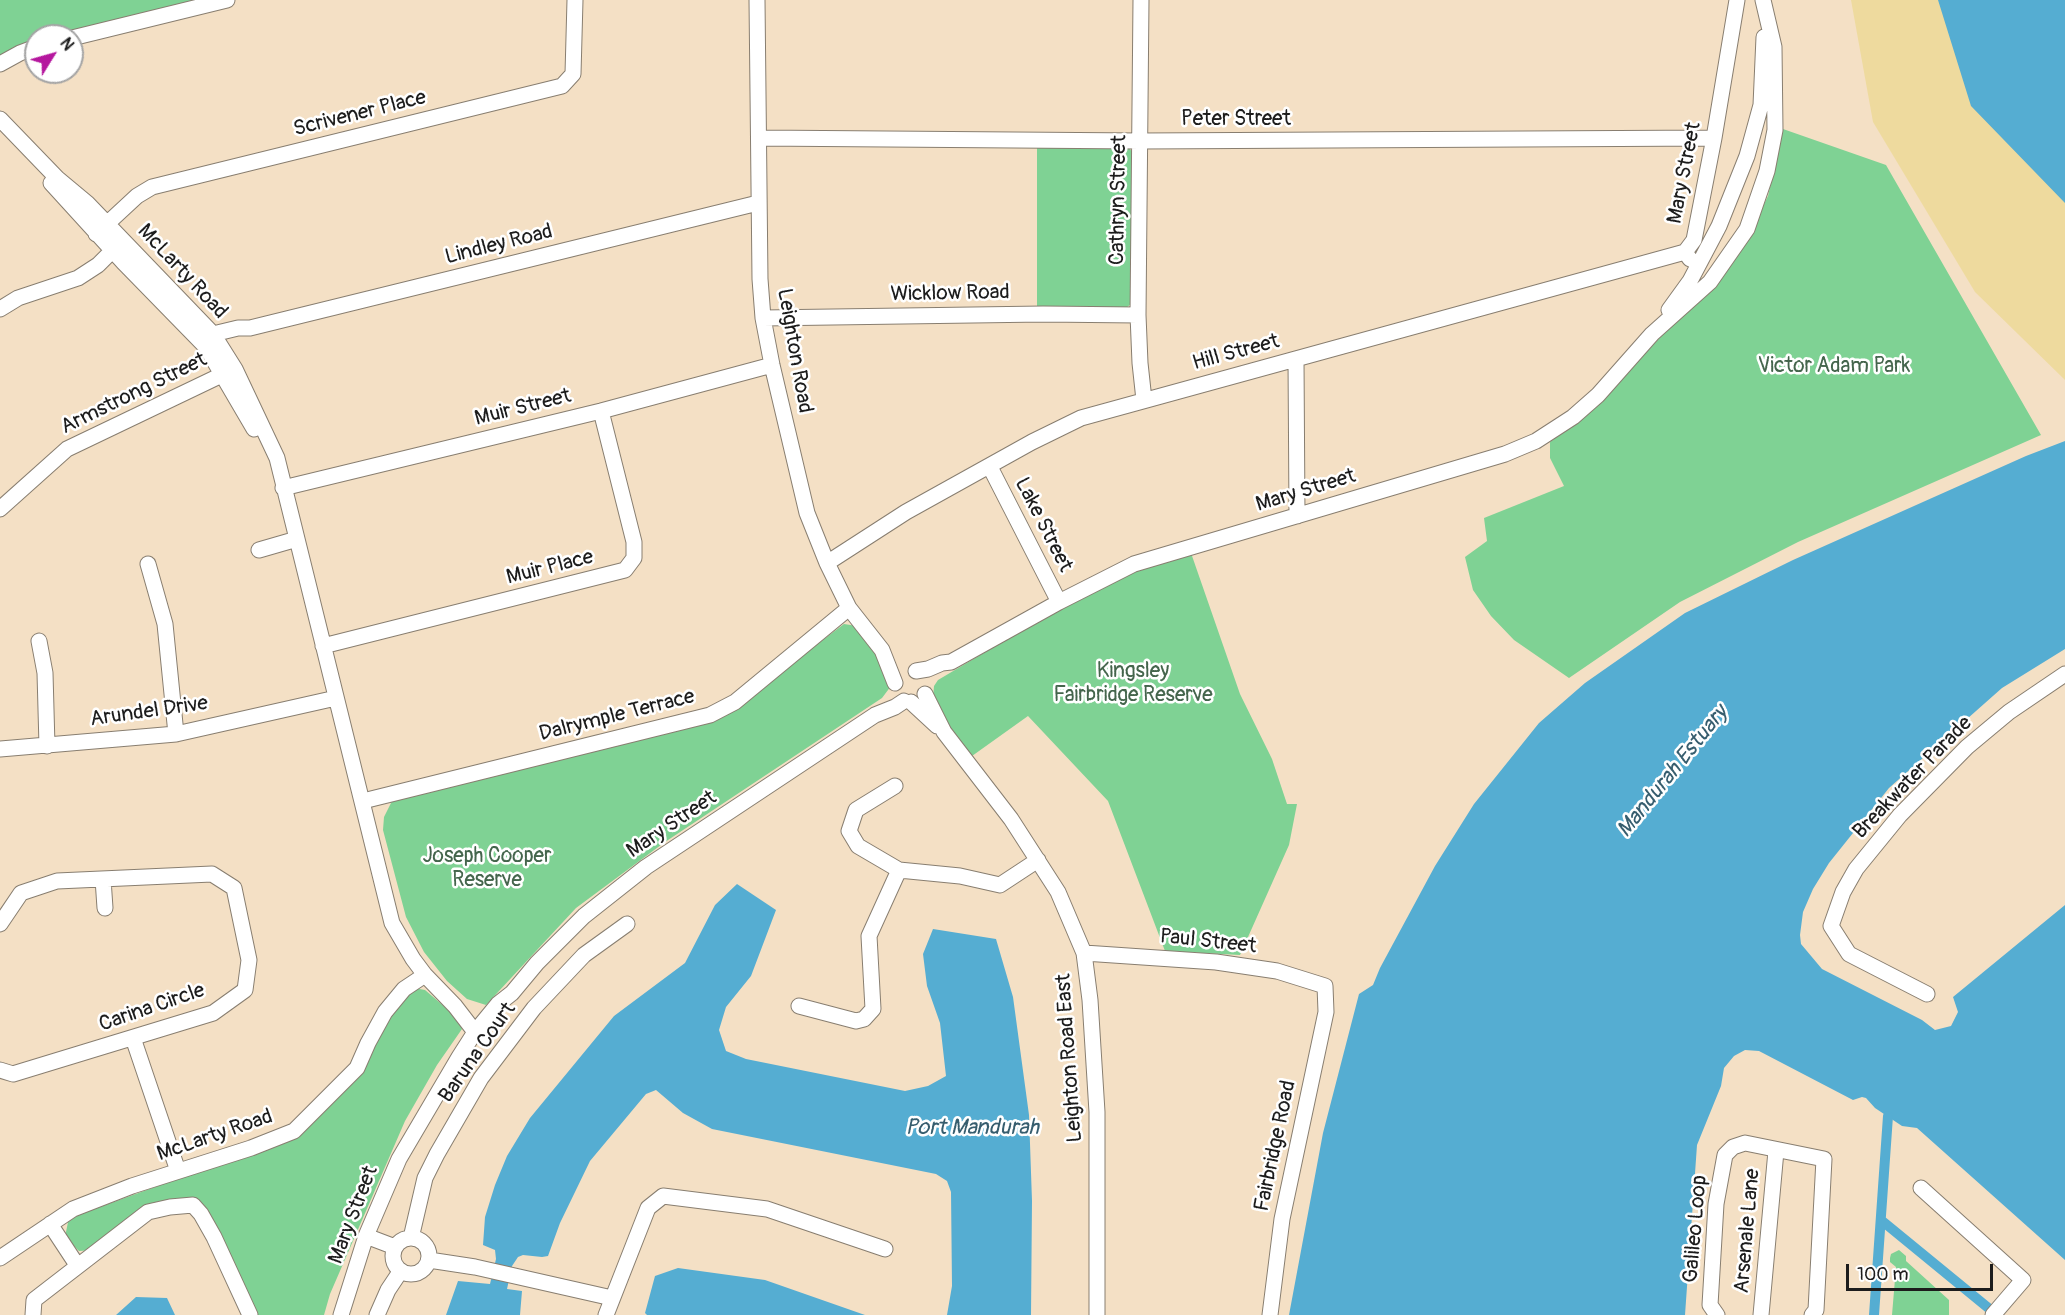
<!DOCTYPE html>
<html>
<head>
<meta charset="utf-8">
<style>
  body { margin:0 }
  #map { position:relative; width:2065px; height:1315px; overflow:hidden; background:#f4e0c5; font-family:Pangolin,sans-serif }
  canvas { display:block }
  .north { position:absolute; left:24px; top:24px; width:60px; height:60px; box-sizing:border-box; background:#fff; border:2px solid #a4a4a4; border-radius:50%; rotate:53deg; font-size:16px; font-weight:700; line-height:24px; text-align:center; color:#1c1c1c }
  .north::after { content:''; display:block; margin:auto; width:21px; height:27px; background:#b5179e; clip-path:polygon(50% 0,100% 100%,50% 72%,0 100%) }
  .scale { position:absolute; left:1846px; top:1264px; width:147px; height:27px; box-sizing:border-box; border:3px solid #1c1c1c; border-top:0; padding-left:8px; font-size:18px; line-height:21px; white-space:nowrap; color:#1c1c1c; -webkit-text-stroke:4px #fff; paint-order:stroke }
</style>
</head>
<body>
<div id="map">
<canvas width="2065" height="1315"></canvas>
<div class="north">N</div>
<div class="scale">100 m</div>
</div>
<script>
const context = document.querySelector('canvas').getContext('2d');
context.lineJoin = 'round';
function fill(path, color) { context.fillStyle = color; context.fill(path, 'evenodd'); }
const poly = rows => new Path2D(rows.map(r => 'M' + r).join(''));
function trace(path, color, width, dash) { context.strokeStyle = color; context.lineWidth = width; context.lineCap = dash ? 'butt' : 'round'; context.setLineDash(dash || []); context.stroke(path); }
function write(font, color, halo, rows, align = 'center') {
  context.font = font + ' Pangolin,sans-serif'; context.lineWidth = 5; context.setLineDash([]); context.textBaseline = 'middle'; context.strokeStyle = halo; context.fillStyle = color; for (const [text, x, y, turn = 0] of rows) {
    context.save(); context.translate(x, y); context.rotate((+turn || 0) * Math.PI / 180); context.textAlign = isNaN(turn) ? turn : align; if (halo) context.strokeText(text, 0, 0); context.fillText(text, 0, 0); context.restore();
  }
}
fill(poly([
  [0,0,199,0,59,36,36,36,36,42,12,48,0,57],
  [1783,129,1886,165,2041,435,1798,542,1680,602,1569,678,1514,640,1491,616,1473,590,1465,557,1487,541,1484,518,1564,486,1550,458,1550,442,1600,403,1675,321,1751,230,1768,196],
  [1037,146,1129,148,1134,154,1131,304,1126,308,1037,309],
  [1191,553,1240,694,1272,759,1287,804,1297,804,1289,845,1240,955,1165,951,1108,801,1028,716,972,756,942,717,933,698,934,686,938,680,1048,615,1115,578,1157,562],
  [844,624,857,626,887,667,891,686,882,698,665,842,576,908,486,1005,467,999,447,981,424,952,406,917,383,830,384,817,393,799,718,719],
  [414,988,425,990,459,1019,462,1029,437,1065,405,1121,330,1294,324,1315,256,1315,204,1212,149,1207,93,1250,79,1251,65,1237,68,1222,78,1215,295,1136,335,1101,353,1081,403,995],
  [1899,1250,1906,1256,1906,1261,1949,1300,1949,1315,1892,1315,1896,1267,1890,1262,1890,1258,1891,1254]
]), '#7fd294');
fill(poly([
  [1851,0,1940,0,2065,185,2065,380,1975,292,1873,122]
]), '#eeda9e');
fill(poly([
  [1938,0,2065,0,2065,203,1971,106],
  [2065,441,2065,649,2002,688,1889,788,1829,863,1813,889,1803,912,1800,935,1801,944,1822,969,1922,1020,1935,1030,1951,1026,1958,1012,1953,997,2065,905,2065,1260,1917,1128,1902,1126,1875,1108,1866,1098,1862,1097,1853,1100,1759,1051,1745,1050,1734,1056,1724,1068,1721,1086,1697,1145,1685,1315,1289,1315,1323,1133,1359,994,1373,985,1380,968,1435,866,1474,804,1539,723,1585,683,1685,613,1793,560,2026,456],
  [737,884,776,910,751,976,726,1007,719,1030,726,1051,746,1059,905,1091,928,1086,946,1076,940,1023,927,986,923,954,933,929,996,939,1013,997,1029,1115,1032,1201,1031,1315,947,1315,952,1286,951,1192,947,1181,936,1174,712,1129,683,1113,656,1090,646,1094,590,1161,560,1223,548,1256,542,1257,523,1255,518,1257,512,1266,507,1289,522,1291,520,1315,446,1315,458,1281,490,1284,496,1259,495,1250,483,1245,485,1217,495,1185,507,1156,530,1118,614,1016,685,963,715,905],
  [678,1268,765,1280,865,1315,647,1315,645,1313,655,1276],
  [136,1297,167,1298,175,1315,116,1315]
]), '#55add2');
trace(poly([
  [1881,1220,1997,1315],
  [1874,1315,1888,1116]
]), '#55add2', 10);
const minor = poly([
  [757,0,760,279,763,318,772,365,807,513,827,563,849,608,882,650,895,683],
  [1141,0,1138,315,1140,363,1144,400],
  [72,38,227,0],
  [0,64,20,53,36,47],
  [0,119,57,178,87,203,213,334,235,369,277,458,392,923,413,959,425,975,455,1006,475,1032,483,1037],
  [759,138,1141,141,1714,138],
  [51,183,123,262,206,347,254,429],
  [96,234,137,196,152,187,562,86,573,74,575,0],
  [1690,259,1685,252,1694,240,1714,138,1737,0],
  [0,309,18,298,78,278,98,265,112,251],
  [1669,310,1690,281,1719,226,1747,156,1761,105,1764,37],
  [763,318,1043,314,1138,315],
  [213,334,238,328,250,328,758,203],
  [1296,359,1297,516],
  [990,467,1059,602],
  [283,488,601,411,772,365],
  [0,509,67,449,232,370],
  [259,550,297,539],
  [827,563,906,512,1032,442,1081,418,1685,252],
  [148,564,165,624,176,734],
  [39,641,45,673,47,746],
  [323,646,625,570,634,558,634,542,601,411],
  [916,671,928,669,942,663,951,662,1059,602,1134,564,1505,454,1536,441,1573,417,1598,395,1652,334,1710,282,1747,229,1767,171,1775,130,1774,47,1763,0],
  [925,694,944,732,1011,819,1058,892,1084,953,1090,1000,1097,1112,1097,1315],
  [911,702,937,726],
  [0,749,176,734,336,698],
  [895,786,856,810,849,831,858,846,899,870,960,876,1000,885,1038,860],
  [363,801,710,715,735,702,849,608],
  [103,879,105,908],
  [0,924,21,893,57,881,212,874,234,888,249,960,245,990,213,1013,13,1074,0,1070],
  [1084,953,1216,962,1277,971,1325,986,1326,1012,1282,1219,1270,1315],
  [1927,994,1849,954,1831,926,1843,892,1856,869,1900,815,1967,747,2009,712,2065,674],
  [799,1006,856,1021,864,1019,873,1009,869,936,899,870],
  [133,1038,178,1171],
  [1921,1188,2023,1280,1993,1315],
  [50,1224,77,1265],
  [366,1236,395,1247],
  '393 1256a18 18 0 1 1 36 0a18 18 0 1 1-36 0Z',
  [411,1238,425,1178,437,1154,481,1078,534,1008,584,955,627,924],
  [0,1258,73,1209,132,1186,251,1148,294,1131,357,1068,368,1043,385,1012,404,989,425,975],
  [429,1260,475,1267,612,1298],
  [33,1315,34,1300,148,1212,170,1207,193,1205,201,1214,214,1237,250,1315],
  [341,1315,366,1236,399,1159,459,1057,475,1032,498,1004,512,993,537,963,584,916,646,867,875,715,895,707,904,701],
  [377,1315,388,1290,400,1272],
  [606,1315,648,1208,663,1196,767,1209,885,1249],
  [1717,1315,1710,1305,1716,1204,1725,1155,1733,1147,1745,1143,1824,1159,1816,1310,1812,1315],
  [1761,1315,1776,1151]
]);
trace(minor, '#887e70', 17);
trace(minor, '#fff', 15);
write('21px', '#1c1c1c', '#fff', [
  ["Scrivener Place",360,114,-14],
  ["Peter Street",1236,120],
  ["Mary Street",1685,173,-79],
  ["Cathryn Street",1119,200,-89],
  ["Lindley Road",499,245,-14],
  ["McLarty Road",182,272,47],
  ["Wicklow Road",950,294,-1],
  ["Leighton Road",794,351,80],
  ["Hill Street",1236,353,-15],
  ["Armstrong Street",134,394,-26],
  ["Muir Street",523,408,-14],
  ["Mary Street",1306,491,-17],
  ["Lake Street",1043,525,63],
  ["Muir Place",550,568,-14],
  ["Arundel Drive",149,712,-8],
  ["Dalrymple Terrace",617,716,-14],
  ["Breakwater Parade",1913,778,-46],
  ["Mary Street",672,825,-34],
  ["Paul Street",1208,942,6],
  ["Carina Circle",152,1008,-19],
  ["Baruna Court",478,1053,-55],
  ["Leighton Road East",1070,1058,-94],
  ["McLarty Road",215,1136,-19],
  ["Fairbridge Road",1276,1146,-78],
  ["Mary Street",354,1215,-69],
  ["Galileo Loop",1696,1229,-85],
  ["Arsenale Lane",1748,1231,-85]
]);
write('21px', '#44654c', '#fff', [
  ["Victor Adam Park",1834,367],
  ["Kingsley",1133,672],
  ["Fairbridge Reserve",1133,696],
  ["Joseph Cooper",487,857],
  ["Reserve",487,881]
]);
write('italic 22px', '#365d6e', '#fff', [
  ["Mandurah Estuary",1673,772,-51],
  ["Port Mandurah",972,1128]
]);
</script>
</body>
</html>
